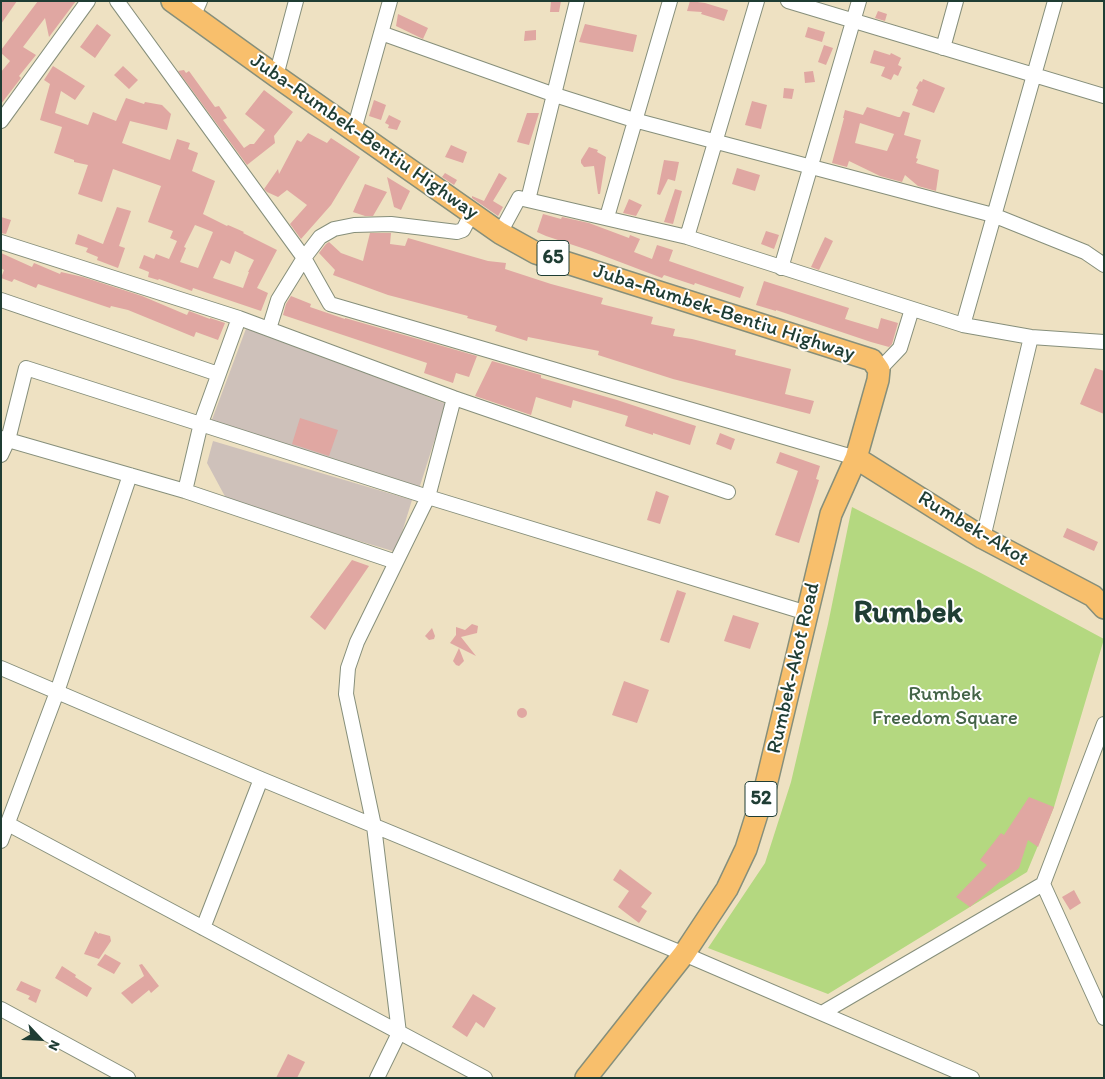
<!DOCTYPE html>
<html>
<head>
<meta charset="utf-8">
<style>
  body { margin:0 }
  #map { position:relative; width:1105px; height:1079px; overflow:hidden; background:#eee1c2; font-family:Itim,sans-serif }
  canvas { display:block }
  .frame { position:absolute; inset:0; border:2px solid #1f3d34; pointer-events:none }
  .north { position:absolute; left:15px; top:1014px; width:50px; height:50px; -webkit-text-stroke:4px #fff; paint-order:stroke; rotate:115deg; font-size:14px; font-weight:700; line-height:20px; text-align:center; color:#1f3d34 }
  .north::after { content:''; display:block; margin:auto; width:18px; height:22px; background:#1f3d34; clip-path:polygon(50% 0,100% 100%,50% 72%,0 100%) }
</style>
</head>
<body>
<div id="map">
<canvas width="1105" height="1079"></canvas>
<div class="frame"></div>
<div class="north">N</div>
</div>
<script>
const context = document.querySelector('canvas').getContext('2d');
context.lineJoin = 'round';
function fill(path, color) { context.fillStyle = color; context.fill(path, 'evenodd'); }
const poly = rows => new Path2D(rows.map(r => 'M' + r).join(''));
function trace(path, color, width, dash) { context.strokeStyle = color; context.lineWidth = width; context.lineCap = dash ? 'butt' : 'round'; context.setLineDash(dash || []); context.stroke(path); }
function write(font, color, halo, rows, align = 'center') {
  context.font = font + ' Itim,sans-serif'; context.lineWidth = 4; context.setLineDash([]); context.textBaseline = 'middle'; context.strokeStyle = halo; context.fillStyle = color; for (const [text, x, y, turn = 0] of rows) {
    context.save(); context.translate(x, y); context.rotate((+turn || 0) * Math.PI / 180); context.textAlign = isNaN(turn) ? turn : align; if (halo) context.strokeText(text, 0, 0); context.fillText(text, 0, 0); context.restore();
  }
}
fill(poly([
  [247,326,446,404,419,489,210,425],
  [213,441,412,500,396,552,228,502,207,463]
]), '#cec1ba');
fill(poly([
  [852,507,979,572,1104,639,1054,807,1027,872,828,994,708,948,765,863,791,782,828,624]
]), '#b4d880');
fill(poly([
  [1,1,17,1,1,24],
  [38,1,76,1,49,37,45,18,23,47,36,55,19,76,21,78,1,104,1,72,10,61,1,53,1,50],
  [551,1,561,1,559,12,550,12],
  [690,1,705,3,728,10,724,21,701,14,702,12,687,11],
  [878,11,887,14,885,21,875,18],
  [398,14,428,28,423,39,396,26],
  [97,24,111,35,95,58,80,47],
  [585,24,637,35,633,52,579,42],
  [808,27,825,32,822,42,805,37],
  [536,30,536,40,524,41,525,31],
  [824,45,833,48,826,65,818,62],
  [874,50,890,55,891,53,901,58,898,65,902,67,898,76,894,74,891,80,881,76,885,67,870,63],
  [53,66,85,86,75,100,61,91,55,113,88,125,93,112,116,121,126,98,144,104,145,102,162,105,171,114,167,130,130,121,122,143,170,160,177,139,190,143,188,149,198,153,192,171,215,181,203,214,227,226,228,225,244,232,243,233,277,250,257,288,268,293,261,311,193,288,192,291,159,279,158,280,148,277,149,272,139,268,144,255,154,259,156,254,169,259,177,241,170,238,173,231,148,222,161,186,113,169,102,202,78,194,88,165,74,162,74,160,54,153,62,127,40,120,50,84,44,80],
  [195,225,213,232,198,268,180,262,186,248,184,247],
  [235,251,254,260,248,272,249,272,243,288,213,278,221,260,230,264],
  [123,66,138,80,129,89,114,75],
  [184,70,186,73,189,71,215,107,219,106,227,118,223,120,244,148,250,144,254,144,265,130,245,114,264,90,293,112,274,136,275,143,247,165,178,71],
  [813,71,815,82,805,83,804,72],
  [923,79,945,88,934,113,912,105,918,90,916,88,920,81,922,82],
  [784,88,794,89,792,99,783,98],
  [374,100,386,105,381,120,369,116],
  [752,101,767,105,761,129,745,125],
  [867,107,898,117,900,117,903,111,910,113,904,135,921,140,916,158,918,159,916,163,939,170,936,191,918,186,905,175,902,182,880,176,849,161,847,167,832,163,844,118,843,118,845,110,863,115],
  [860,123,894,134,887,151,855,143],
  [527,113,539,113,529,145,517,142],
  [389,115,401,121,397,130,388,128,389,125,385,123],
  [308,133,327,143,331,138,360,157,331,205,301,239,290,224,307,205,287,190,278,197,267,192,264,189,278,169,279,174,297,140,301,142],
  [451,145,467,152,463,163,445,157],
  [589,147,598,150,597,152,606,157,600,194,598,194,594,166,584,167,581,163,581,160],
  [664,160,679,162,675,181,668,179,660,195,657,194],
  [737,168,760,175,755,191,732,184],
  [445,173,457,180,454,185,442,177],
  [499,173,507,178,493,201,503,207,498,216,472,198,472,196,484,201],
  [387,177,410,191,401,210,394,207],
  [365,184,387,192,373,216,365,216,353,212],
  [675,189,682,191,673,224,664,222],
  [629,199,642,205,636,216,623,213],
  [117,207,131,211,119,246,125,248,118,268,97,260,98,257,86,252,88,248,75,244,78,234,103,244],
  [543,214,561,219,562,217,589,223,629,238,630,235,640,239,634,252,652,259,657,245,673,250,669,261,744,287,740,298,695,283,694,285,664,275,662,278,591,251,546,236,537,232],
  [1,217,11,220,6,234,1,233],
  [766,231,779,235,774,249,761,244],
  [370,233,391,233,390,244,405,246,408,238,488,261,506,263,505,269,551,284,603,298,601,304,653,317,651,324,675,329,673,336,692,339,736,350,735,355,791,369,785,394,814,401,810,414,673,379,598,355,599,351,528,337,527,341,495,331,497,326,467,318,468,316,388,295,333,275,335,270,319,253,326,244,329,242,341,253,363,261],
  [825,237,833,241,819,270,811,267],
  [1,253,32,267,34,263,60,274,61,272,83,277,142,296,187,315,189,311,210,319,210,318,225,323,218,340,196,332,194,337,128,310,111,306,110,308,38,284,36,288,14,279,12,282,1,278,4,270,1,268],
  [764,281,849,308,845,319,878,329,881,318,898,323,892,344,889,347,871,342,776,310,776,311,756,305],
  [291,296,311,304,310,307,345,319,345,318,477,356,469,377,456,373,453,383,424,373,427,363,283,315,286,304],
  [492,361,541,375,541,378,617,400,696,426,690,445,653,433,653,435,625,426,628,416,573,400,571,408,536,397,531,415,475,396],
  [1095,368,1104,371,1104,414,1080,404],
  [300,418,338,430,329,456,292,444],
  [720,433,735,439,731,450,716,444],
  [780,452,820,466,816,479,819,480,799,543,775,535,798,471,776,463],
  [656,491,669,496,660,524,647,520],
  [1067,528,1098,542,1094,551,1063,537],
  [352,560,369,566,325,630,310,617],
  [677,590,686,593,669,643,660,640],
  [733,615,759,623,750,649,724,641],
  [472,624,478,626,477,633,461,637,476,656,450,643,456,635,456,627,465,630],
  [432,628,435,636,434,639,429,640,425,636],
  [459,648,464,661,459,666,456,665,453,661],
  [624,681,649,690,637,723,612,715],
  '517 713a5 5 0 1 1 10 0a5 5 0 1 1-10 0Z',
  [1029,797,1054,807,1038,847,1028,840,1019,868,1003,881,1002,880,970,907,956,897,987,865,980,860,1001,833,1004,835],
  [620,869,652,893,641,907,647,911,639,923,618,907,629,891,613,880],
  [1074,890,1081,903,1070,910,1062,897],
  [95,931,99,934,99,933,110,936,111,941,99,959,84,954],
  [105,954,121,963,114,974,97,965],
  [142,964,159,986,151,993,149,990,132,1004,121,993,144,976,139,965],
  [62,966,76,975,75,977,92,988,87,997,55,978],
  [21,981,41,990,36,1003,28,999,30,996,16,990],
  [473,994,496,1008,484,1028,476,1022,467,1037,452,1027],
  [288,1054,305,1062,297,1078,276,1078]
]), '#e0a7a2');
const street = poly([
  [117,1,304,258,330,304,856,458],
  [788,1,1104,96],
  [193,17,200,1],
  [381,33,555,95,634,120,993,215,1085,252,1104,265],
  [943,48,956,1],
  [276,76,296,1],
  [1,121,88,1],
  [354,130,390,1],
  [528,200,577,1],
  [607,217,670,1],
  [500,233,519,198,687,237,963,325,1031,337,1104,342],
  [687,237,757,1],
  [1,242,239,318,454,398,728,492],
  [781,268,859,1],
  [1,300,218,374],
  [963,325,1055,1],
  [269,329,278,300,304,258,320,237,334,229,354,225,391,224,457,232,463,230,472,213],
  [879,370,900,348,912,309],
  [1,438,185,491,396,562],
  [1,455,8,440,26,368,428,497,807,613],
  [185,491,201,423,239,318],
  [983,538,1031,337],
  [1,668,261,779,684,954,972,1078],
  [1104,724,1043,884,1104,1018],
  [8,824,485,1078],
  [1,841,57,692,130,475],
  [203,928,261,779],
  [1,1009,128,1078],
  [822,1013,1043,884],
  [377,1078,399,1033,374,826,346,694,348,668,357,642,428,497,454,398]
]);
const primary = poly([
  [172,1,276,76,500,233,536,253,872,360,879,370,878,380,856,458,831,514,766,785,746,849,727,889,684,954,586,1078],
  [856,458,983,538,1093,596,1104,608]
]);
trace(street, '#868f7b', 16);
trace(primary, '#868f7b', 24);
trace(street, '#fff', 14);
trace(primary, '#f8bf6c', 21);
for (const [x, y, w] of [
  [553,258,32],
  [761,799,32]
]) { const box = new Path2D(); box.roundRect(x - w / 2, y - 17.5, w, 35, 4); context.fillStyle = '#fff'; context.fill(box); trace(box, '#1f3d34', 1); }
write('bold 20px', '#1f3d34', null, [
  ["65",553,258],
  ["52",761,799]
]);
write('21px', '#1f3d34', '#fff', [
  ["Juba-Rumbek-Bentiu Highway",364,137,35],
  ["Juba-Rumbek-Bentiu Highway",724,313,18],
  ["Rumbek-Akot",973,529,31],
  ["Rumbek-Akot Road",794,668,-77]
]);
write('21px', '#446447', '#fff', [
  ["Rumbek",945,695],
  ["Freedom Square",945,719]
]);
write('bold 31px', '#1f3d34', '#fff', [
  ["Rumbek",908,614]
]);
</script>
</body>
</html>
